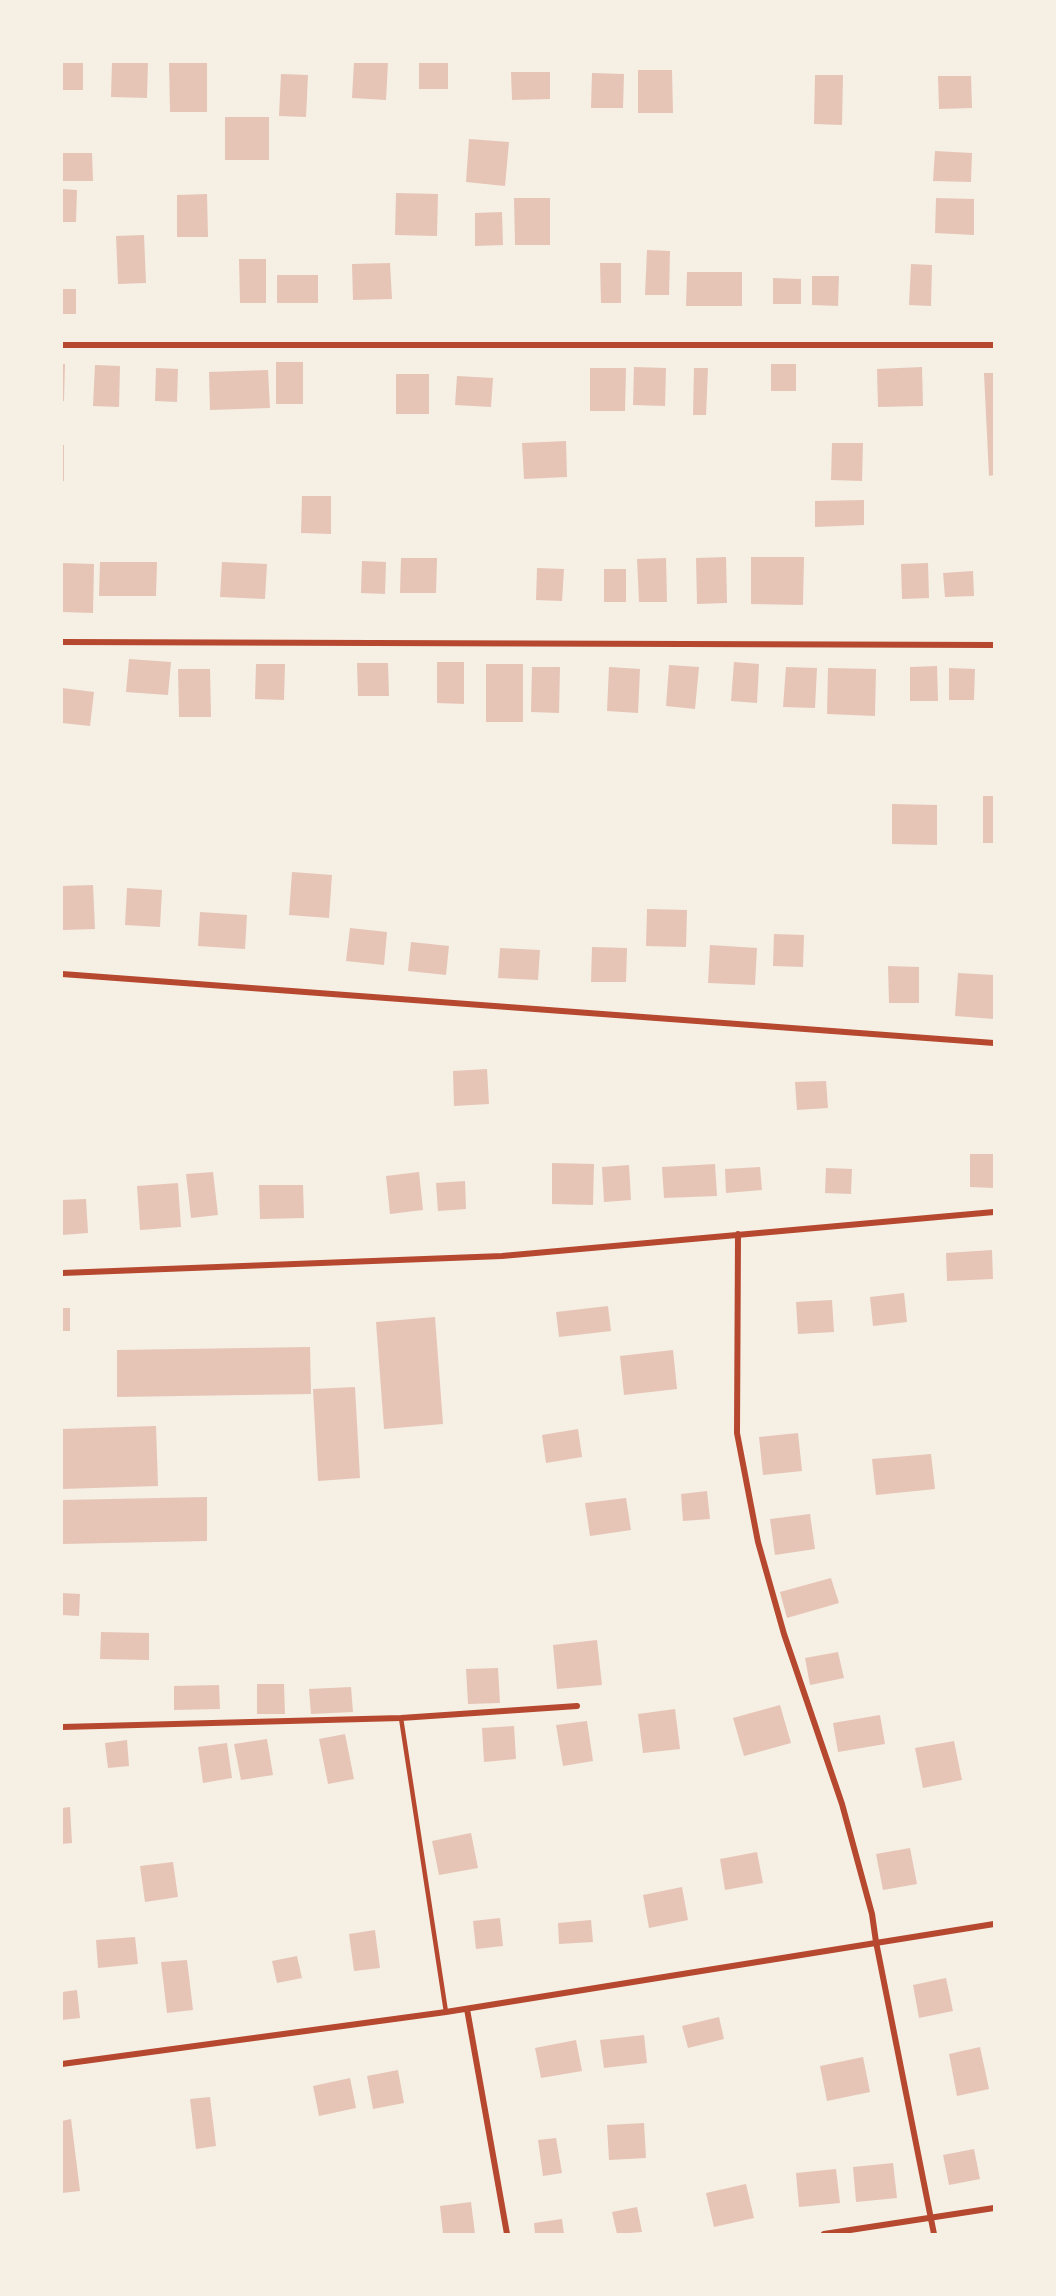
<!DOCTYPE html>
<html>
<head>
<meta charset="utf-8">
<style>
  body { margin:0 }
  #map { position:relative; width:1056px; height:2296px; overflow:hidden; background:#f6efe4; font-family:Lato,sans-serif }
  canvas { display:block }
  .frame { position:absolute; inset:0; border:63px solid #f6efe4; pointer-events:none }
</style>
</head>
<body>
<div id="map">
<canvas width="1056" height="2296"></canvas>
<div class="frame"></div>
</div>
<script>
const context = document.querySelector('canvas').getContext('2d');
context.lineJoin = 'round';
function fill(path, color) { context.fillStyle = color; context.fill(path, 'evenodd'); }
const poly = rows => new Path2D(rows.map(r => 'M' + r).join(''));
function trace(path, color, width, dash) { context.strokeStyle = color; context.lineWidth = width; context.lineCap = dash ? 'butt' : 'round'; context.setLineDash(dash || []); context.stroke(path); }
fill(poly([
  [62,62,83,62,83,90,62,90],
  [112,62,148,62,147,98,111,97],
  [169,62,207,62,207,112,170,112],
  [354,62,388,62,386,100,352,98],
  [419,62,448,63,448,89,419,89],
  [638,70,672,70,673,113,638,113],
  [511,72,550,72,550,99,512,100],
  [592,73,624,74,623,108,591,108],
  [281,74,308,75,306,117,279,116],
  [815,75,843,75,842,125,814,124],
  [938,76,971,76,972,108,939,109],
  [225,117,269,117,269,160,225,160],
  [469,139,509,142,505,186,466,182],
  [935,151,972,153,971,182,933,181],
  [62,153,92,153,93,181,62,181],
  [62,189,77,190,76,222,62,222],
  [396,193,438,194,437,236,395,235],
  [207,194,208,237,177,237,177,195],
  [514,198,550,198,550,245,515,245],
  [936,198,974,199,974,235,935,233],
  [502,212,503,245,475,246,475,213],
  [144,235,146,283,118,284,116,236],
  [647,250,670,251,669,295,645,295],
  [239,259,266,259,266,303,240,303],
  [390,263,392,299,353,300,352,264],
  [600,263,621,263,621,303,601,303],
  [911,264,932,265,931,306,909,305],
  [687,272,742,272,742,306,686,306],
  [277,275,318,275,318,303,277,303],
  [812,276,839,276,838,306,812,305],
  [773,278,801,279,801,304,773,304],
  [62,289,76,289,76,314,62,314],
  [276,362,303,362,303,404,276,404],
  [62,364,65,364,64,401,62,401],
  [771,364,796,364,796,391,771,391],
  [95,365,120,366,119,407,93,406],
  [634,367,666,368,665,406,633,405],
  [922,367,923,406,878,407,877,369],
  [156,368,178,369,177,402,155,401],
  [590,368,626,368,625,411,590,411],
  [694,368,708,368,706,415,693,415],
  [268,370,270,408,210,410,209,372],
  [984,373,994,373,994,475,989,476],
  [396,374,429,374,429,414,396,414],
  [457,376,493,378,491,407,455,405],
  [566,441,567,477,524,479,522,443],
  [832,443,863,443,862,481,831,480],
  [62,445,64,445,64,481,62,481],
  [302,496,331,496,331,534,301,533],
  [864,500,864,525,815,527,815,501],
  [726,557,727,603,697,604,696,558],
  [751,557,804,557,803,605,751,604],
  [401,558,437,558,436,593,400,593],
  [666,558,667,602,639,602,637,559],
  [362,561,386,562,385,594,361,593],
  [100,562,157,562,156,596,99,596],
  [222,562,267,564,265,599,220,597],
  [62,563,94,564,93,613,62,612],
  [928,563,929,598,902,599,901,564],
  [537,568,564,569,562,601,536,600],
  [604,569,626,569,626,602,604,602],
  [973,571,974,596,945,597,943,573],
  [129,659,171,662,168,695,126,692],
  [437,662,464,662,464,704,437,703],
  [734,662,759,664,757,703,731,701],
  [357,663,388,663,389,696,358,696],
  [256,664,285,664,284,700,255,699],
  [486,664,523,664,523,722,486,722],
  [669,665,699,667,695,709,666,706],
  [937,666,938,701,910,701,910,667],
  [532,667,560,667,559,713,531,712],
  [609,667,640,669,638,713,607,711],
  [786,667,817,668,815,708,783,707],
  [828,668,876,669,875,716,827,714],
  [949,668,975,669,974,700,949,700],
  [178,669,210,669,211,717,179,717],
  [62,688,94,692,90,726,62,723],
  [983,796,994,796,994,843,983,843],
  [892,804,937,805,937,845,892,844],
  [292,872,332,875,329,918,289,915],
  [93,885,95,929,62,930,62,886],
  [127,888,162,890,160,927,125,925],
  [647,909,687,910,686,947,646,946],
  [200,912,247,915,245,949,198,946],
  [350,928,387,932,384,965,346,961],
  [774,934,804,935,803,967,773,966],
  [411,942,449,946,446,975,408,971],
  [710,945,757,948,755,985,708,983],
  [592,947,627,948,626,982,591,982],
  [500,948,540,950,538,980,498,978],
  [888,966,919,967,919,1003,889,1003],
  [958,973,994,975,994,1019,955,1016],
  [487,1069,489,1104,454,1106,453,1071],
  [826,1081,828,1108,797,1110,795,1082],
  [970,1154,994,1154,994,1188,970,1187],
  [552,1163,594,1164,593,1205,552,1204],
  [715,1164,717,1196,664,1198,662,1167],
  [629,1165,631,1200,604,1202,602,1167],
  [760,1167,762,1190,726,1193,725,1169],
  [826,1168,852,1169,851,1194,825,1193],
  [213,1172,218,1215,191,1218,186,1174],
  [419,1172,423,1210,390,1214,386,1176],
  [465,1181,466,1209,438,1211,436,1183],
  [178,1183,181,1227,140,1230,137,1186],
  [259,1185,303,1185,304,1218,260,1219],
  [86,1199,88,1233,62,1235,62,1200],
  [992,1250,993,1279,947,1281,946,1253],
  [904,1293,907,1322,873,1326,870,1297],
  [832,1300,834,1332,798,1334,796,1302],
  [608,1306,611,1331,559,1337,556,1312],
  [62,1308,70,1308,70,1331,62,1331],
  [435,1317,443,1424,384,1429,376,1322],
  [310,1347,311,1394,117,1397,117,1350],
  [673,1350,677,1389,624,1395,620,1356],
  [355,1387,360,1478,318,1481,313,1389],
  [156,1426,158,1486,62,1489,62,1429],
  [578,1429,582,1457,546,1463,542,1435],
  [798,1433,802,1471,763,1475,759,1437],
  [931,1454,935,1489,876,1495,872,1459],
  [707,1491,710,1519,683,1521,681,1494],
  [207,1497,207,1541,62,1544,62,1500],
  [626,1498,631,1530,590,1536,585,1503],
  [810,1514,815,1549,775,1555,770,1519],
  [831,1578,839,1603,787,1618,780,1592],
  [62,1593,80,1594,79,1616,62,1615],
  [101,1632,149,1633,149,1660,100,1659],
  [597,1640,602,1685,557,1689,553,1645],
  [838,1652,844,1678,810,1685,805,1658],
  [498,1668,500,1703,468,1704,466,1669],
  [257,1684,284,1684,285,1714,257,1714],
  [219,1685,220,1709,174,1710,174,1686],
  [351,1687,353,1712,311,1714,309,1689],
  [780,1705,791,1743,744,1756,733,1718],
  [675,1709,680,1749,643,1753,638,1714],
  [880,1715,885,1744,838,1752,833,1723],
  [587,1721,593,1761,563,1766,556,1725],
  [514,1726,516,1759,484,1762,482,1728],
  [345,1734,354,1779,328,1784,319,1739],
  [267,1739,273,1775,241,1780,234,1744],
  [127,1740,129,1766,108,1768,105,1743],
  [954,1741,962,1780,923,1788,915,1748],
  [227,1743,232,1778,203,1783,198,1747],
  [70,1807,72,1843,62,1844,62,1808],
  [471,1833,478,1868,439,1875,432,1841],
  [910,1848,917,1884,883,1890,876,1854],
  [757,1852,763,1883,725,1890,720,1859],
  [173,1862,178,1897,145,1902,140,1866],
  [682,1887,688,1920,649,1928,643,1895],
  [500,1918,503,1946,476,1949,473,1921],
  [591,1920,593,1942,559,1944,558,1923],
  [375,1930,380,1968,354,1971,349,1934],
  [135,1937,138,1964,98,1968,96,1940],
  [297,1956,302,1978,277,1983,272,1961],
  [187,1960,193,2010,167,2013,161,1962],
  [946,1978,953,2011,919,2018,913,1985],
  [77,1990,80,2018,62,2020,62,1992],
  [719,2017,724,2039,688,2048,682,2026],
  [644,2035,647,2063,604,2068,600,2040],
  [576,2040,582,2071,541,2078,535,2048],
  [980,2047,989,2089,957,2096,949,2054],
  [863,2057,870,2092,827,2101,820,2066],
  [398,2070,404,2103,373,2109,367,2076],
  [350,2078,356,2108,319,2116,313,2086],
  [210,2097,216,2146,196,2149,190,2099],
  [71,2119,80,2191,62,2193,62,2121],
  [644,2123,646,2158,609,2160,607,2125],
  [556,2138,562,2173,543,2176,538,2140],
  [974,2149,980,2179,949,2185,943,2155],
  [893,2163,897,2198,856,2202,853,2167],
  [836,2169,840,2203,799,2207,796,2173],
  [746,2184,754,2218,714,2227,706,2193],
  [471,2202,475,2234,443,2234,440,2206],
  [637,2207,642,2232,617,2234,612,2212],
  [562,2219,564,2234,535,2234,534,2223]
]), '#e6c5b7');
trace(poly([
  [401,1718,446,2012]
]), '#b5482f', 4.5);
trace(poly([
  [62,345,994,345],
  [62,642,994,645],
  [62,974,994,1043],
  [738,1234,737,1433,758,1542,784,1634,842,1804,872,1914,876,1942,934,2234],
  [62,1273,502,1256,994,1212],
  [62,1727,401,1718,577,1706],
  [467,2009,507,2234],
  [62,2064,446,2012,994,1924],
  [824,2234,994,2208]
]), '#b5482f', 6);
</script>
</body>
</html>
